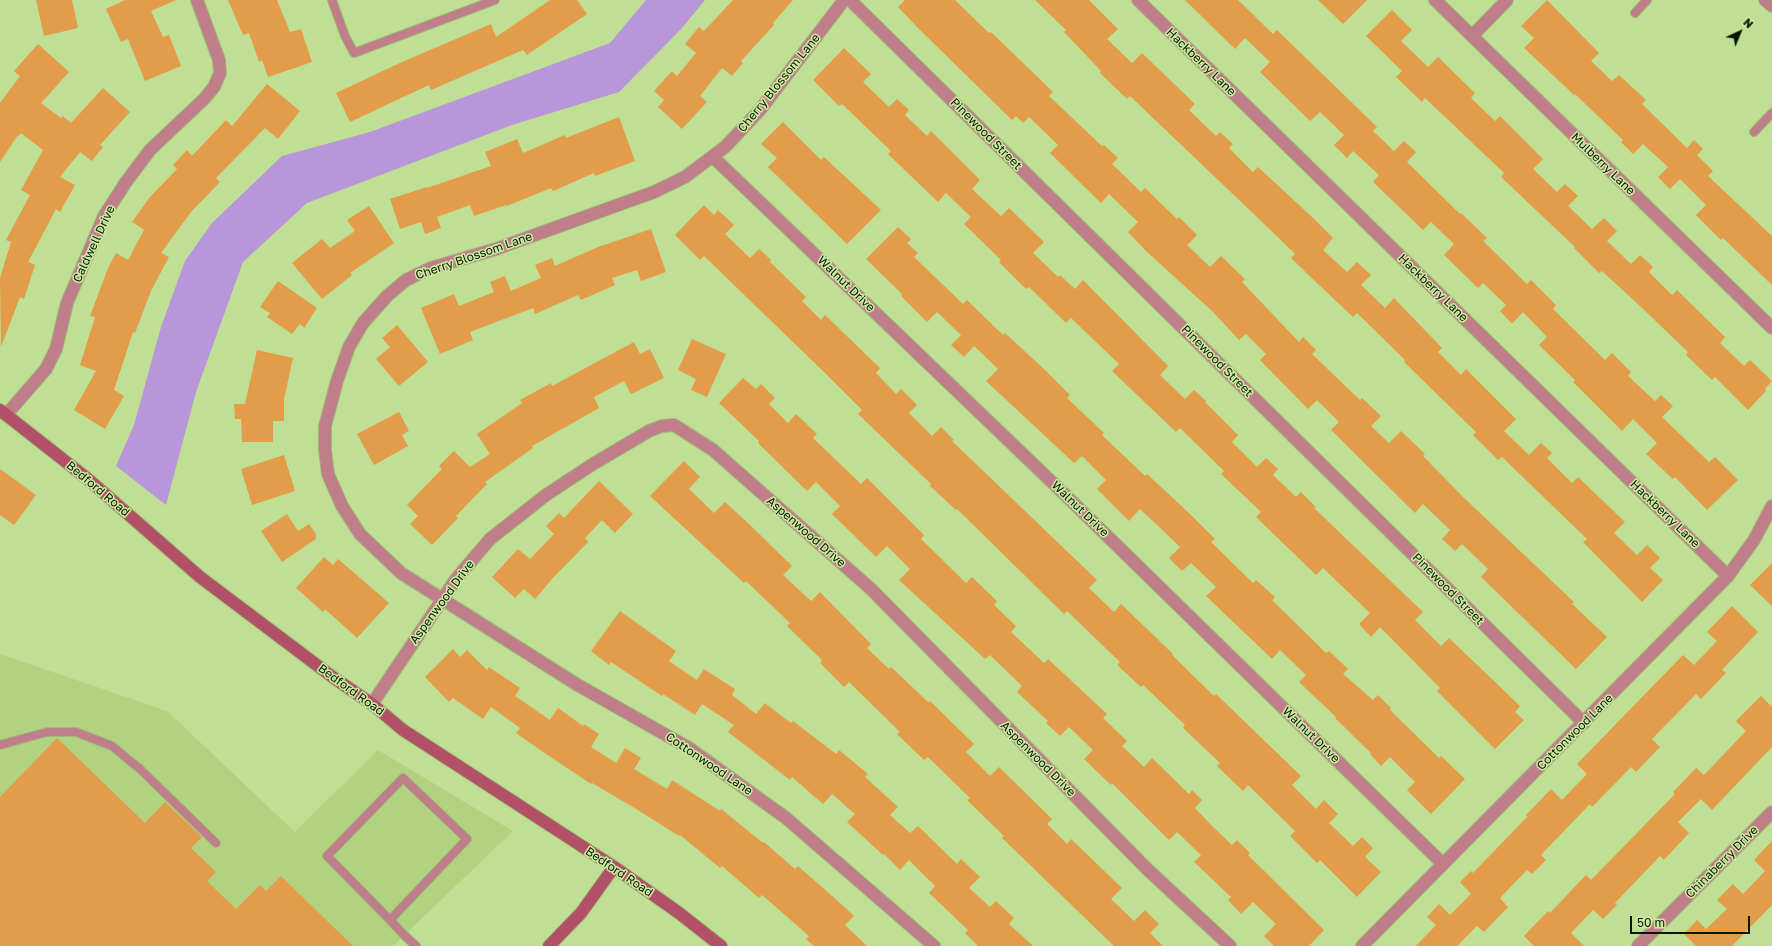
<!DOCTYPE html>
<html>
<head>
<meta charset="utf-8">
<style>
  body { margin:0 }
  #map { position:relative; width:1772px; height:946px; overflow:hidden; background:#bfdf94; font-family:"Golos Text",sans-serif }
  canvas { display:block }
  .north { position:absolute; left:1720px; top:12px; width:40px; height:40px; -webkit-text-stroke:3px #cceca1; paint-order:stroke; rotate:44deg; font-size:11px; font-weight:700; line-height:16px; text-align:center; color:#0c1700 }
  .north::after { content:''; display:block; margin:auto; width:14px; height:18px; background:#0c1700; clip-path:polygon(50% 0,100% 100%,50% 72%,0 100%) }
  .scale { position:absolute; left:1630px; top:916px; width:120px; height:18px; box-sizing:border-box; border:2px solid #0c1700; border-top:0; padding-left:5px; font-size:12px; line-height:14px; white-space:nowrap; color:#0c1700; -webkit-text-stroke:3px #cceca1; paint-order:stroke }
</style>
</head>
<body>
<div id="map">
<canvas width="1772" height="946"></canvas>
<div class="north">N</div>
<div class="scale">50 m</div>
</div>
<script>
const context = document.querySelector('canvas').getContext('2d');
context.lineJoin = 'round';
function fill(path, color) { context.fillStyle = color; context.fill(path, 'evenodd'); }
const poly = rows => new Path2D(rows.map(r => 'M' + r).join(''));
function trace(path, color, width, dash) { context.strokeStyle = color; context.lineWidth = width; context.lineCap = dash ? 'butt' : 'round'; context.setLineDash(dash || []); context.stroke(path); }
function write(font, color, halo, rows, align = 'center') {
  context.font = font + ' "Golos Text",sans-serif'; context.lineWidth = 3; context.setLineDash([]); context.textBaseline = 'middle'; context.strokeStyle = halo; context.fillStyle = color; for (const [text, x, y, turn = 0] of rows) {
    context.save(); context.translate(x, y); context.rotate((+turn || 0) * Math.PI / 180); context.textAlign = isNaN(turn) ? turn : align; if (halo) context.strokeText(text, 0, 0); context.fillText(text, 0, 0); context.restore();
  }
}
fill(poly([
  [0,654,167,711,295,832,378,750,513,831,393,946,0,946]
]), '#b1d381');
fill(poly([
  [646,0,705,0,682,28,619,92,512,125,307,203,243,262,196,392,166,505,116,466,134,425,161,327,185,261,212,223,282,156,370,132,610,43]
]), '#b896d9');
fill(poly([
  [36,0,72,0,78,28,44,36],
  [125,0,176,0,151,11,163,37,169,35,181,66,145,81,128,39,121,42,106,9],
  [228,0,277,0,290,32,301,29,312,62,268,77,262,60,259,62,249,33,243,35],
  [550,0,577,0,587,14,527,55,523,50,431,90,429,85,350,122,336,93,402,62,491,24,496,37],
  [733,0,793,0,773,23,774,25,741,61,743,63,732,76,722,68,700,96,707,102,682,129,658,107,664,100,654,91,672,71,677,76,696,53,685,44,699,27,704,31],
  [905,0,955,0,989,33,991,32,1053,92,1049,96,1102,146,1104,145,1118,158,1112,164,1141,192,1145,188,1177,219,1179,217,1197,235,1187,245,1210,267,1221,256,1245,279,1242,282,1299,342,1303,337,1316,350,1312,354,1360,400,1362,398,1381,416,1371,426,1389,443,1401,431,1425,454,1423,456,1462,496,1574,602,1572,604,1607,637,1576,669,1481,577,1488,569,1462,544,1455,551,1442,539,1450,530,1423,504,1415,513,1331,430,1339,422,1317,400,1308,409,1260,360,1266,354,1246,334,1239,340,1213,312,1146,251,1128,232,1138,222,1109,194,1101,203,1050,153,1058,145,1029,117,1023,123,1016,116,1012,120,919,29,898,7],
  [1035,0,1089,0,1118,29,1107,39,1132,63,1142,53,1195,104,1189,110,1216,136,1220,132,1233,144,1229,148,1253,172,1258,167,1312,217,1333,238,1323,250,1347,272,1357,262,1371,275,1361,285,1385,308,1394,298,1442,348,1438,352,1461,375,1466,369,1516,419,1504,431,1529,455,1541,443,1552,453,1547,458,1572,483,1578,477,1625,522,1614,533,1637,555,1647,545,1660,558,1650,568,1663,580,1642,602,1583,542,1587,539,1502,457,1498,460,1473,435,1476,432,1404,362,1405,360,1357,313,1353,317,1317,283,1291,258,1295,254,1259,219,1130,96,1127,99,1100,73,1101,71,1064,32,1066,30],
  [1185,0,1238,0,1273,34,1277,30,1377,127,1373,131,1394,151,1404,141,1416,152,1407,162,1460,214,1461,213,1487,238,1483,241,1527,284,1531,280,1556,305,1553,309,1605,360,1612,353,1631,372,1628,376,1655,401,1661,395,1673,406,1662,417,1709,462,1715,457,1738,480,1707,510,1675,477,1673,479,1646,454,1657,443,1633,419,1622,431,1573,382,1575,380,1539,345,1547,337,1523,312,1512,324,1500,311,1506,305,1483,283,1478,288,1444,255,1454,244,1431,222,1423,230,1373,182,1379,175,1353,151,1347,158,1334,145,1344,135,1320,112,1310,121,1260,72,1270,62,1245,38,1235,49],
  [1318,0,1367,0,1343,24],
  [1547,0,1599,53,1591,61,1612,81,1619,75,1646,100,1642,104,1687,148,1694,140,1703,149,1697,155,1713,171,1708,176,1772,236,1772,285,1723,238,1721,240,1696,215,1706,205,1680,179,1670,189,1658,177,1668,167,1643,144,1633,154,1621,142,1623,140,1575,94,1574,95,1524,48,1534,38,1521,26],
  [1392,10,1412,30,1401,41,1428,67,1438,57,1475,93,1471,98,1495,121,1500,116,1543,159,1533,169,1557,192,1565,184,1578,196,1568,206,1592,229,1604,218,1617,231,1607,241,1631,264,1640,255,1653,267,1649,272,1672,295,1677,290,1725,337,1720,343,1744,366,1750,360,1772,381,1765,389,1766,391,1748,410,1715,377,1712,380,1686,355,1688,352,1641,307,1602,271,1599,273,1574,248,1575,247,1501,177,1504,173,1462,133,1425,98,1422,102,1396,77,1402,71,1366,36],
  [38,44,69,72,41,103,61,118,63,116,71,123,103,88,130,112,100,145,103,147,92,161,80,152,60,177,75,185,60,212,56,209,28,262,35,265,24,299,20,297,1,347,0,278,11,242,6,240,30,195,21,190,43,150,21,133,19,136,18,135,0,162,0,103,20,76,14,71],
  [844,48,871,74,863,82,889,107,897,99,909,110,905,115,927,136,931,131,980,180,972,189,1001,216,1009,208,1044,242,1033,253,1058,277,1060,275,1075,289,1083,280,1168,366,1160,375,1185,399,1194,390,1206,401,1205,402,1238,435,1232,442,1257,467,1266,458,1278,469,1273,475,1296,497,1301,492,1316,507,1314,508,1423,612,1415,620,1441,646,1449,638,1520,706,1515,712,1524,720,1495,749,1437,691,1440,688,1380,627,1371,637,1359,624,1370,613,1323,568,1316,575,1256,517,1261,512,1221,474,1224,471,1180,428,1176,432,1112,371,1119,364,1071,318,1066,323,1029,287,1026,289,999,262,1001,260,964,224,971,217,946,193,938,202,888,154,891,151,842,104,839,106,813,80],
  [267,84,300,111,278,139,265,128,216,178,220,182,191,212,161,253,169,257,151,291,135,333,133,332,114,390,124,396,105,429,74,410,96,371,80,365,95,317,90,316,108,268,116,253,128,260,144,230,132,222,150,197,177,169,173,165,187,150,192,156,226,120,232,126],
  [619,117,635,161,595,176,594,173,553,191,551,188,507,206,506,205,474,216,470,205,437,217,441,228,425,234,421,222,400,229,390,199,427,187,427,188,491,166,485,152,517,139,523,153,565,135,566,138],
  [783,122,821,160,824,157,881,210,847,244,768,167,777,158,761,144],
  [704,205,714,215,718,210,734,225,725,234,750,258,759,249,771,260,770,262,806,297,802,301,821,320,825,315,880,368,876,373,896,394,901,389,917,405,909,413,932,436,941,427,954,440,952,441,1097,580,1089,588,1114,612,1121,604,1173,654,1172,655,1214,696,1216,694,1301,776,1292,785,1316,809,1324,800,1338,814,1329,823,1353,846,1362,837,1373,848,1365,857,1381,872,1357,897,1320,860,1317,863,1290,836,1295,831,1248,785,1243,791,1217,766,1220,763,1183,728,1185,725,1143,685,1141,687,1117,665,1120,662,1067,611,1064,614,957,509,956,510,930,486,931,484,858,414,862,410,824,372,704,256,700,260,675,235],
  [369,206,394,243,350,273,352,275,322,299,292,263,322,239,330,248,355,231,347,220],
  [898,227,911,239,907,243,918,253,914,257,963,304,967,300,1003,335,1005,333,1045,370,1070,395,1067,398,1104,433,1102,435,1145,476,1147,474,1188,512,1215,539,1211,542,1253,583,1256,580,1275,597,1272,600,1326,653,1329,651,1348,669,1343,674,1373,700,1378,695,1391,708,1390,710,1439,758,1441,756,1465,779,1431,814,1407,790,1415,782,1390,757,1381,766,1370,754,1371,753,1335,718,1336,717,1299,682,1306,675,1280,650,1272,659,1206,596,1216,587,1191,563,1182,571,1169,558,1180,547,1154,522,1140,509,1129,521,1097,489,1106,480,1082,456,1074,463,986,381,998,369,974,346,964,357,951,345,961,335,937,312,927,322,901,296,902,294,866,259],
  [651,229,666,272,641,281,637,270,612,278,615,285,581,300,578,295,535,314,533,308,470,332,473,340,440,354,421,308,454,294,459,306,494,292,490,282,505,276,511,291,541,278,535,265,552,258,555,266,598,247],
  [278,281,317,308,304,328,300,324,292,334,267,317,270,313,260,307],
  [397,325,428,362,399,386,376,359,390,347,382,338],
  [692,339,726,354,707,397,691,390,696,379,678,370],
  [634,342,640,354,650,349,664,378,631,394,624,381,594,397,599,408,532,446,533,448,485,482,487,484,456,516,458,518,432,545,410,524,418,516,407,505,442,469,439,466,454,451,470,467,490,454,477,434,522,403,520,400,551,383,552,386],
  [257,350,293,358,284,399,284,421,273,421,273,442,242,442,241,419,235,419,234,404,245,404],
  [743,378,756,389,761,384,775,398,769,404,788,423,796,414,817,434,813,438,861,484,867,478,924,535,921,539,966,583,972,577,997,601,994,605,1016,626,1011,632,1044,663,1048,659,1107,714,1103,718,1127,741,1122,746,1144,767,1152,758,1189,794,1192,790,1202,800,1195,808,1212,826,1232,845,1237,840,1250,853,1248,855,1324,930,1309,946,1274,946,1264,936,1276,924,1253,902,1241,914,1228,900,1231,897,1194,862,1201,855,1177,832,1169,840,1112,783,1111,785,1084,759,1093,750,1069,727,1060,736,1046,723,1048,721,1017,692,1022,686,990,655,985,659,899,580,910,569,887,546,876,557,832,514,840,506,816,482,807,491,758,443,759,441,719,403],
  [399,412,409,431,402,435,408,446,374,465,357,434],
  [284,455,295,491,252,505,241,469],
  [684,461,700,477,689,489,714,513,725,502,749,524,792,566,783,575,811,601,820,592,871,644,867,648,889,669,891,667,928,702,930,701,974,744,966,752,990,776,999,767,1052,819,1047,824,1067,844,1071,839,1122,888,1111,899,1134,921,1145,910,1159,924,1150,933,1163,946,1114,946,1002,838,1004,836,967,800,970,798,928,757,924,760,897,734,900,732,849,682,844,687,820,663,822,660,787,626,790,623,746,581,744,583,650,496],
  [0,469,36,495,14,525,0,515],
  [599,481,633,514,615,533,602,520,585,538,588,542,552,579,535,599,524,589,515,598,492,577,518,549,530,559,554,534,546,526,559,513,564,518],
  [287,514,298,531,309,524,316,534,316,539,282,562,261,531],
  [324,557,333,565,338,559,389,603,357,638,325,609,323,612,296,588],
  [1772,563,1772,606,1750,585],
  [1732,606,1758,632,1722,670,1726,673,1701,699,1696,694,1652,739,1660,747,1636,772,1631,767,1592,807,1590,804,1541,855,1546,860,1532,874,1527,870,1500,898,1508,907,1484,932,1477,926,1457,946,1416,946,1436,925,1427,917,1439,904,1450,915,1471,894,1460,882,1471,871,1473,873,1527,817,1526,815,1551,789,1562,800,1587,774,1577,764,1683,655,1694,665,1717,641,1707,632],
  [620,611,676,651,669,661,697,680,704,669,735,689,732,695,756,714,765,703,791,723,793,721,836,754,839,750,868,774,865,777,898,807,890,815,910,833,918,826,957,864,961,859,980,877,969,888,990,907,996,901,1014,918,1009,924,1033,946,978,946,965,933,968,930,929,893,935,886,909,860,900,870,884,854,883,855,847,822,855,814,832,794,823,804,792,777,790,780,728,732,734,725,702,704,695,715,663,694,662,696,611,662,609,665,591,651],
  [453,649,460,657,467,650,487,670,489,667,520,688,515,696,550,720,558,708,583,726,584,724,599,734,591,747,616,763,625,748,641,758,634,769,667,789,672,780,720,811,721,809,763,843,764,842,795,869,798,866,840,903,854,916,845,925,867,946,814,946,806,939,809,936,762,895,759,898,722,866,720,868,680,835,679,836,633,807,592,783,591,784,546,754,516,733,520,728,491,707,483,719,453,698,449,702,425,677],
  [1761,696,1772,707,1772,747,1712,810,1701,799,1678,822,1689,833,1664,860,1660,856,1615,903,1617,905,1603,919,1593,910,1571,933,1584,946,1534,946,1524,936,1548,911,1550,913,1586,875,1591,880,1675,794,1673,792,1696,768,1704,775,1746,731,1736,721],
  [57,738,145,823,165,802,202,837,191,848,216,872,207,881,236,909,260,885,266,891,281,876,353,946,0,946,0,797],
  [1772,841,1772,905,1732,946,1696,946,1684,934,1697,920,1706,929,1727,909,1717,900,1733,884,1743,894,1765,871,1754,860]
]), '#e39c4a');
const lane = poly([
  [332,0,345,36,354,53,495,0],
  [1635,13,1647,0],
  [1754,132,1772,113],
  [0,745,47,732,76,732,112,746,140,769,216,843],
  [390,920,467,839,403,778,327,856,390,920,404,935,416,946]
]);
const street = poly([
  [844,0,760,110,725,147,685,177,654,192,496,249,431,268,406,280,387,296,363,323,349,347,337,381,325,426,325,450,328,474,342,506,360,534,401,573,576,684,689,748,786,818,934,946],
  [850,0,1584,723],
  [1138,0,1728,576],
  [1435,0,1772,328],
  [1765,0,1772,6],
  [1472,36,1507,0],
  [713,157,1056,486,1443,864],
  [6,415,46,369,56,349,67,303,104,216,126,182,150,150,204,99,214,87,220,73,219,60,197,0],
  [372,704,456,579,490,539,546,495,593,464,649,431,662,426,674,425,713,450,871,589,1147,869,1230,946],
  [1362,946,1728,576,1754,540,1772,506],
  [1638,946,1772,812]
]);
const secondary = poly([
  [0,410,89,480,200,577,334,678,372,704,403,730,614,867,679,913,721,946],
  [549,946,581,913,614,867]
]);
trace(lane, '#9fbb79', 10);
trace(street, '#9fbb79', 14);
trace(secondary, '#9fbb79', 14);
trace(lane, '#c07d8a', 8);
trace(street, '#c07d8a', 12);
trace(secondary, '#b15067', 12);
write('12px', '#0c1700', '#cceca1', [
  ["Hackberry Lane",1201,62,44],
  ["Cherry Blossom Lane",779,83,-51],
  ["Pinewood Street",986,134,45],
  ["Mulberry Lane",1603,164,44],
  ["Caldwell Drive",94,244,-65],
  ["Cherry Blossom Lane",474,256,-19],
  ["Walnut Drive",846,284,44],
  ["Hackberry Lane",1433,288,44],
  ["Pinewood Street",1217,361,45],
  ["Bedford Road",98,489,40],
  ["Walnut Drive",1080,509,44],
  ["Hackberry Lane",1665,514,44],
  ["Aspenwood Drive",806,532,41],
  ["Pinewood Street",1448,589,45],
  ["Aspenwood Drive",442,602,-54],
  ["Bedford Road",351,690,36],
  ["Cottonwood Lane",1575,732,-45],
  ["Walnut Drive",1311,735,44],
  ["Aspenwood Drive",1038,759,45],
  ["Cottonwood Lane",709,764,34],
  ["Chinaberry Drive",1722,862,-45],
  ["Bedford Road",619,872,34]
]);
</script>
</body>
</html>
